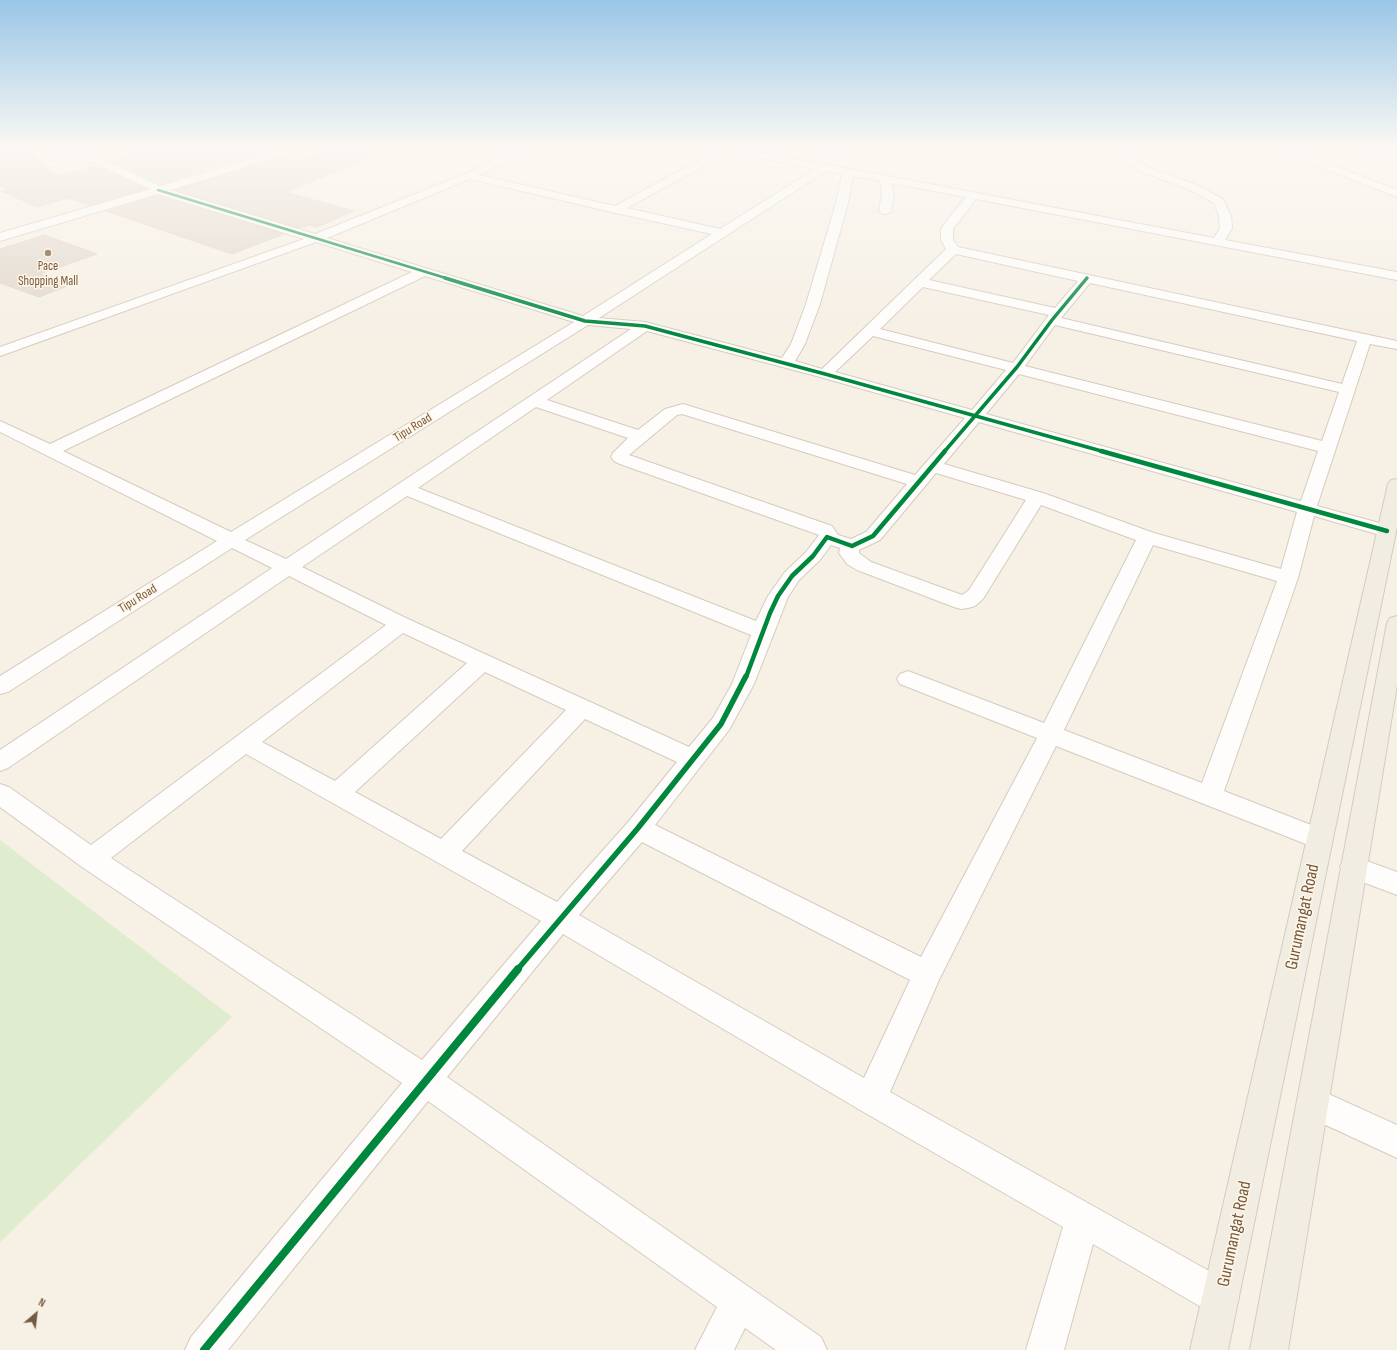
<!DOCTYPE html>
<html>
<head>
<meta charset="utf-8">
<style>
  body { margin:0 }
  #map { position:relative; width:1397px; height:1350px; overflow:hidden; background:#f6f0e5; font-family:"Sofia Sans Condensed",sans-serif }
  canvas { display:block }
  .north { position:absolute; left:16px; top:1294px; width:40px; height:40px; -webkit-text-stroke:3px #fff6e5; paint-order:stroke; rotate:28deg; font-size:11px; font-weight:700; line-height:16px; text-align:center; color:#745945 }
  .north::after { content:''; display:block; margin:auto; width:14px; height:18px; background:#745945; clip-path:polygon(50% 0,100% 100%,50% 72%,0 100%) }
</style>
</head>
<body>
<div id="map">
<canvas width="1397" height="1350"></canvas>
<div class="north">N</div>
</div>
<script>
const context = document.querySelector('canvas').getContext('2d');
context.lineJoin = 'round';
function fill(path, color) { context.fillStyle = color; context.fill(path, 'evenodd'); }
const poly = rows => new Path2D(rows.map(r => 'M' + r).join(''));
function trace(path, color, width, dash) { context.strokeStyle = color; context.lineWidth = width; context.lineCap = dash ? 'butt' : 'round'; context.setLineDash(dash || []); context.stroke(path); }
function write(font, color, halo, rows, align = 'center') {
  context.font = font + ' "Sofia Sans Condensed",sans-serif'; context.lineWidth = 3; context.setLineDash([]); context.textBaseline = 'middle'; context.strokeStyle = halo; context.fillStyle = color; for (const [text, x, y, turn = 0] of rows) {
    context.save(); context.translate(x, y); context.rotate((+turn || 0) * Math.PI / 180); context.textAlign = isNaN(turn) ? turn : align; if (halo) context.strokeText(text, 0, 0); context.fillText(text, 0, 0); context.restore();
  }
}
fill(poly([
  [0,840,232,1017,0,1242]
]), '#dfedce');
const building = poly([
  [0,146,18,146,22,149,25,148,56,176,96,166,146,189,89,205,67,198,37,207,1,191,8,189,0,186,0,146],
  [119,146,235,146,263,153,160,184,110,161,130,155,119,146],
  [338,146,400,146,286,192,354,211,317,227,309,225,300,228,175,190,247,168,279,157,295,161,338,146],
  [158,196,284,234,232,254,106,211,158,196],
  [44,235,97,254,40,274,70,285,39,297,0,283,0,249,44,235]
]);
fill(building, '#e2d8cd');
trace(building, '#dfd3c7', 1);
const minor = poly([
  [71,146,82,146,98,157,160,186,239,163,287,146,301,146,300,148,247,167,170,190,315,234,465,174,523,146,535,146,534,148,479,175,615,206,718,150,708,148,707,146,727,146,812,162,850,146,863,146,862,148,824,164,1214,238,1220,228,1219,216,1214,203,1186,188,1144,173,1117,159,1108,146,1118,146,1125,155,1152,169,1194,184,1223,199,1231,216,1232,228,1225,240,1397,272,1397,280,976,199,953,229,953,240,958,247,1397,341,1397,349,1370,344,1317,506,1394,527,1396,531,1394,535,1387,537,1314,516,1298,578,1224,791,1329,832,1333,839,1329,846,1320,849,1311,846,1056,746,939,980,890,1092,1234,1285,1239,1298,1234,1311,1221,1316,1208,1311,1093,1244,1064,1350,1026,1350,1063,1227,860,1110,563,934,447,1077,821,1337,827,1350,776,1350,745,1328,734,1350,695,1350,717,1307,428,1101,228,1350,185,1350,191,1337,402,1083,82,867,0,807,0,784,9,787,91,845,386,625,289,576,8,768,0,771,0,750,272,568,232,548,8,692,0,694,0,676,217,541,0,432,0,421,50,444,412,272,316,242,0,356,0,347,304,239,158,194,0,241,0,233,150,189,90,161,82,155,46,161,41,158,46,155,75,150,71,146],
  [729,152,815,169,720,229,627,208,729,152],
  [826,171,842,174,836,203,806,304,791,344,782,358,645,322,599,318,826,171],
  [853,176,880,181,882,193,879,211,881,213,885,214,889,213,891,211,894,193,891,183,966,197,951,215,941,229,941,240,946,249,822,369,795,361,805,344,820,304,848,203,853,176],
  [470,179,616,213,712,234,583,316,327,238,470,179],
  [956,254,1078,281,1055,308,929,280,956,254],
  [425,276,574,322,231,532,63,451,425,276],
  [1090,283,1357,341,1342,384,1061,318,1090,283],
  [923,287,1049,315,1013,363,880,329,923,287],
  [588,325,631,329,286,559,245,540,588,325],
  [1055,325,1339,392,1322,441,1025,366,1055,325],
  [647,331,820,377,965,418,915,475,683,404,665,409,638,430,547,400,647,331],
  [873,336,1006,370,972,410,835,372,873,336],
  [1019,374,1318,451,1301,501,986,414,1019,374],
  [536,407,628,438,613,453,611,457,614,461,620,464,819,535,806,552,785,572,768,596,756,621,418,488,536,407],
  [682,414,907,484,866,532,851,539,838,535,832,526,629,455,677,415,682,414],
  [979,422,1297,512,1281,569,1154,533,1043,493,944,464,979,422],
  [936,473,1026,500,969,590,962,595,871,562,859,553,859,550,880,540,936,473],
  [407,496,751,635,732,684,713,718,689,747,408,619,302,567,407,496],
  [1041,505,1136,540,1044,723,916,674,908,671,900,674,897,679,900,684,1037,738,921,957,655,825,729,730,754,684,788,597,799,580,820,560,831,545,840,548,839,553,847,564,857,570,954,607,961,609,968,608,975,606,983,599,1041,505],
  [1153,545,1277,581,1202,783,1064,730,1153,545],
  [403,633,467,663,335,781,262,742,403,633],
  [485,672,566,710,441,839,355,792,485,672],
  [585,719,677,762,629,821,557,902,462,851,585,719],
  [246,754,541,921,422,1060,111,858,246,754],
  [642,842,910,980,864,1078,579,915,642,842],
  [1270,146,1283,146,1397,190,1397,197,1271,148,1270,146],
  [1345,146,1359,146,1397,159,1397,166,1346,148,1345,146],
  [1353,856,1397,872,1397,895,1344,875,1340,867,1344,859,1353,856],
  [1313,1087,1397,1125,1397,1158,1302,1114,1297,1103,1302,1092,1313,1087]
]);
const major = poly([
  [1397,479,1397,527,1228,1350,1190,1350,1388,484,1391,480,1397,479],
  [1397,616,1397,685,1288,1350,1250,1350,1387,623,1390,618,1397,616]
]);
trace(minor, '#d5cbc0', 2);
trace(major, '#d5cbc2', 2);
fill(minor, '#fefdfb');
fill(major, '#f2ede2');
trace(poly([
  [158,190,449,279],
  [1086,279,1087,278]
]), '#00873e', 2.5);
trace(poly([
  [445,278,585,321,645,326,825,374,1105,452],
  [944,452,1017,367,1052,320,1087,278]
]), '#00873e', 3.5);
trace(poly([
  [1101,451,1387,531],
  [746,677,770,613,778,596,792,576,813,556,827,537,852,546,873,536,945,451]
]), '#00873e', 4.5);
trace(poly([
  [517,970,638,828,721,724,746,676]
]), '#00873e', 5.5);
trace(poly([
  [204,1350,518,969]
]), '#00873e', 8);
const sky = context.createLinearGradient(0, 0, 0, 335);
sky.addColorStop(0, '#9ac6e7');
sky.addColorStop(0.44, '#fbf8f3');
sky.addColorStop(1, '#fbf8f300');
context.fillStyle = sky;
context.fillRect(0, 0, 1397, 335);
for (const [x, y, r, color] of [
  [48,253,4,"#a28e7d"]
]) { const dot = new Path2D(); dot.arc(x, y, r, 0, 2 * Math.PI); context.fillStyle = color; context.fill(dot); trace(dot, '#fff6e5', 1.5); }
write('13px', '#745945', '#fff6e5', [
  ["Pace",48,267],
  ["Shopping Mall",48,282]
]);
write('13px', '#745945', '#fff6e5', [
  ["Tipu Road",413,428,-32],
  ["Tipu Road",138,599,-32]
]);
write('18px', '#745945', '#fff6e5', [
  ["Gurumangat Road",1303,917,-78],
  ["Gurumangat Road",1235,1234,-78]
]);
</script>
</body>
</html>
